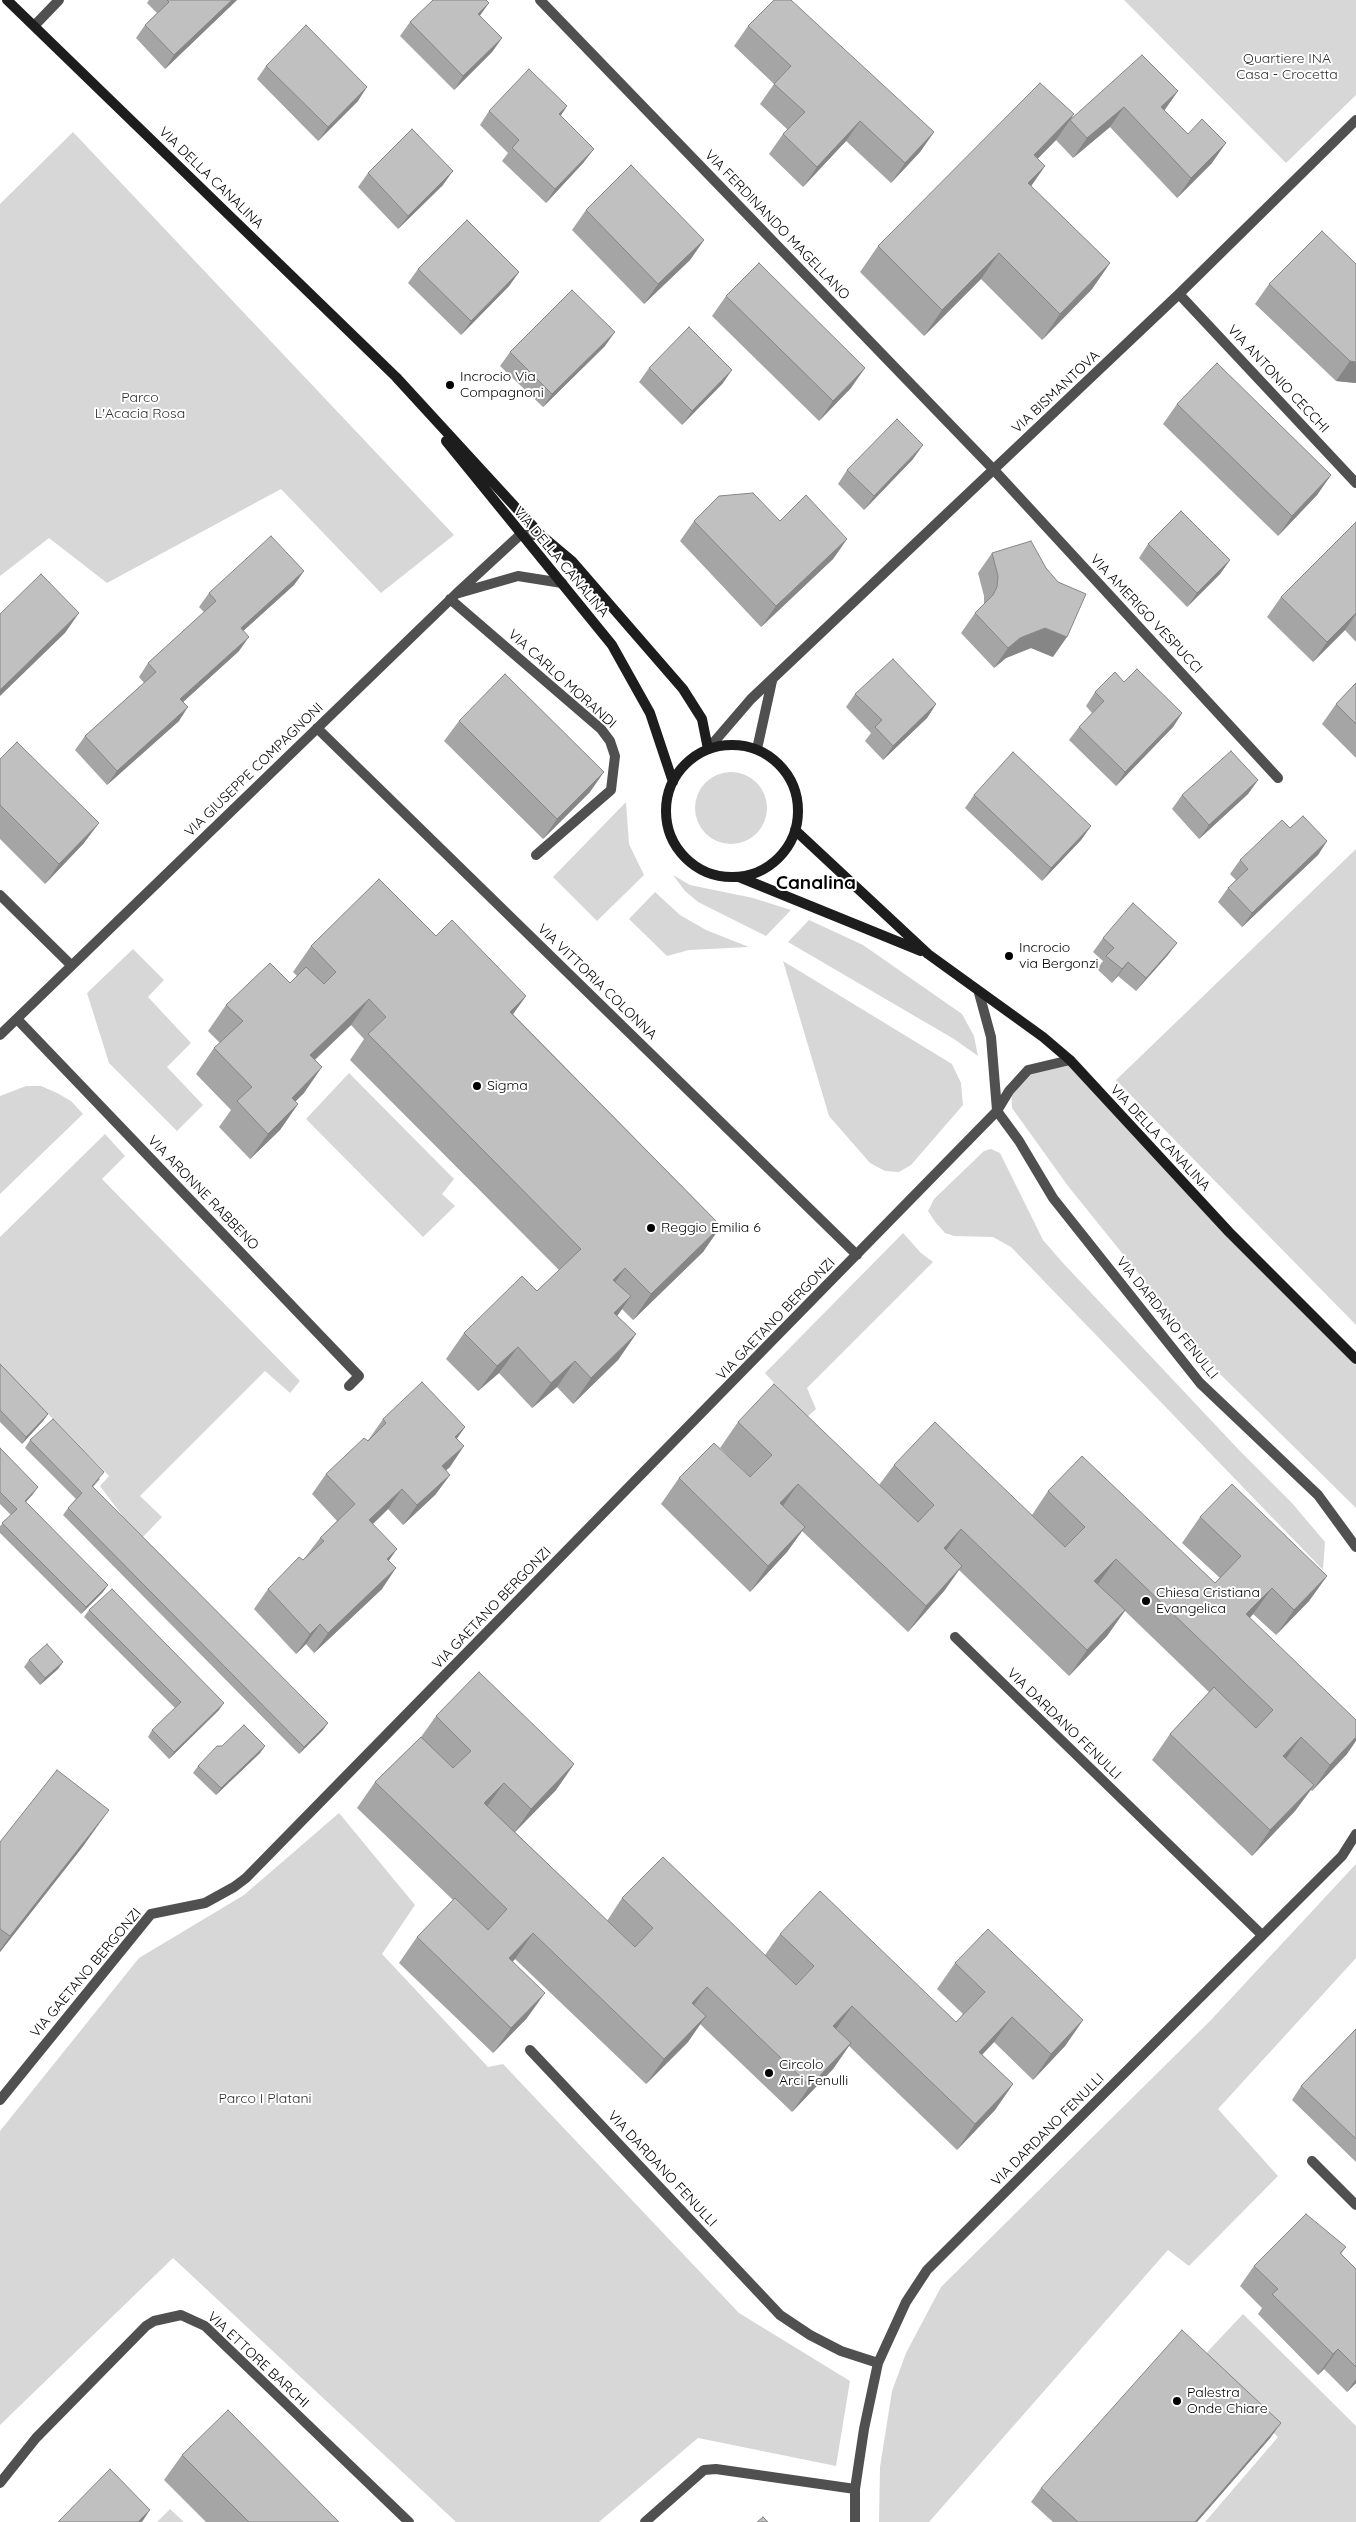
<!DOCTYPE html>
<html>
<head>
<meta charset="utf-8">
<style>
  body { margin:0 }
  canvas { display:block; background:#fff }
</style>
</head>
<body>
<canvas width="1356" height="2522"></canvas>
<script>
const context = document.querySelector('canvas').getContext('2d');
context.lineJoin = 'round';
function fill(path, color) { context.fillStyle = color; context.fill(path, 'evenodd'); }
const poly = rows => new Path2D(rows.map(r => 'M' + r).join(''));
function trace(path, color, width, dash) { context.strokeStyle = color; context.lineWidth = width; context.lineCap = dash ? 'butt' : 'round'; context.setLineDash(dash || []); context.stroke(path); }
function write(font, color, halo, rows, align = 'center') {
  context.font = font + ' Quicksand,sans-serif'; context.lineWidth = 4; context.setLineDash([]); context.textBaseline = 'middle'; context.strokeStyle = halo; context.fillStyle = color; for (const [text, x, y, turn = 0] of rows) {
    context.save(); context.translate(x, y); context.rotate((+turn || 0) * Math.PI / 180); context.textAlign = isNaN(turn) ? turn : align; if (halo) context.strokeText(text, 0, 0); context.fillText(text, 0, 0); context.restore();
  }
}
fill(poly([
  [1124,0,1356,0,1356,95,1286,163],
  [73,132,454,535,381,593,281,489,107,583,49,538,0,576,0,204],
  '695 808a36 36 0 1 1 72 0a36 36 0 1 1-72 0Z',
  [626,802,629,844,644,875,597,921,553,877],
  [1356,849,1356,1325,1116,1080],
  [673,875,690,885,753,898,791,910,766,936,698,902,685,891],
  [655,892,680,915,706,930,749,947,689,950,667,956,629,919],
  [809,920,863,945,962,1014,974,1036,978,1056,954,1039,788,942],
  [133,949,164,980,148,997,191,1043,167,1067,203,1105,177,1131,109,1063,87,993],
  [783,961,952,1064,961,1083,963,1105,911,1165,899,1172,885,1171,870,1163,829,1116],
  [1072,1064,1356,1356,1356,1508,1217,1371,1068,1186,1012,1108,1011,1090,1035,1067],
  [349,1073,454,1179,442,1194,455,1206,423,1237,306,1119],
  [26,1086,41,1086,57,1093,71,1101,83,1114,0,1194,0,1096],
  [105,1134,125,1156,102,1179,300,1381,290,1393,265,1371,140,1496,162,1517,143,1537,124,1518,100,1486,109,1476,0,1365,0,1237],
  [991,1149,1000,1153,1043,1240,1063,1263,1239,1450,1292,1503,1325,1542,1323,1570,1011,1247,993,1237,954,1236,945,1233,936,1223,928,1211,934,1199,984,1151],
  [903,1233,921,1253,933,1262,807,1388,816,1409,806,1418,765,1373],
  [339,1813,415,1905,382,1954,488,2067,503,2064,739,2313,850,2381,836,2466,698,2438,599,2522,456,2522,173,2258,0,2425,0,2131,139,1958,244,1895],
  [1356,1864,1356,1958,1218,2109,1278,2176,1189,2266,1168,2250,929,2522,879,2522,880,2467,892,2391,906,2353,941,2287,1210,2021],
  [1243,2314,1356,2426,1356,2522,1205,2522,1278,2437,1195,2365],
  [170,2509,184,2522,157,2522]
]), '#d7d7d7');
trace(poly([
  [540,0,994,470,1278,778],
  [35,25,59,0],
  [1179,294,1356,483],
  [459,593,518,576,562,583],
  [450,599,601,729,610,741,615,756,611,790,536,855],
  [317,728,857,1255],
  [708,749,751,699,1179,294,1356,120],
  [757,749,772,681],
  [0,895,71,965],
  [979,993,991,1037,997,1110],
  [17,1019,359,1376,349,1386],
  [0,1035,456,594,520,535,541,535],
  [997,1111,1019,1141,1053,1198,1200,1383,1318,1495,1356,1547],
  [955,1637,1262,1935],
  [530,2050,780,2315,810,2335,841,2351,878,2363],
  [0,2100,151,1914,205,1903,234,1887,246,1878,997,1111,1009,1091,1028,1070,1070,1060],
  [1312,2161,1356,2205],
  [0,2483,36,2438,146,2326,154,2321,181,2315,205,2326,409,2522],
  [645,2522,704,2470,716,2469,855,2489],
  [855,2522,855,2489,864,2429,878,2363,906,2302,927,2270,1342,1856,1356,1834]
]), '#505050', 10);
trace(poly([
  [7,0,396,377,541,535,572,561,683,689,702,719,708,749],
  [446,441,612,645,650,713,673,782],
  '666 811a66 66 0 1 1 132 0a66 66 0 1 1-132 0Z',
  [795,830,928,954,1043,1037,1070,1060,1229,1232,1356,1359],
  [739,877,921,951]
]), '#1d1d1d', 10);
fill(poly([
  [149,0,237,0,165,69,136,38,145,25,157,13,147,3],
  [480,16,502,38,492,52,454,90,400,36,410,22],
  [748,26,934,132,920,152,891,183,846,141,803,187,769,154,783,134,788,130,760,104,774,84,734,46],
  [266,66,358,101,318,141,257,79],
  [1178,91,1164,110,1212,163,1177,198,1110,127,1073,158,1056,140,1037,159,1045,166,1031,186,1110,263,1092,289,1042,340,981,279,924,336,860,272,878,246,1074,114,1070,120],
  [567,106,560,116,584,162,546,203,502,161,508,153,480,125,489,111],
  [368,173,443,185,398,229,358,187],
  [586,210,704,240,690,260,644,304,572,230],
  [1356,264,1356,383,1336,381,1255,304,1269,284],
  [418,269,519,272,509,286,461,335,408,283],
  [726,296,851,388,819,421,712,316],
  [605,346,543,407,500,366,510,352],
  [649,368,723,383,682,425,639,382],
  [1177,404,1331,475,1317,495,1278,536,1163,424],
  [913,459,864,510,838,484,847,470],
  [694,521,780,521,847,539,833,559,761,627,680,541],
  [1356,522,1356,642,1345,630,1313,662,1267,617,1281,597],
  [1148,544,1230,560,1220,574,1187,607,1139,558],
  [992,553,1053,657,1031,648,1006,658,994,668,961,633,975,613,984,605,984,596,978,573],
  [304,571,294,585,243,631,239,651,183,702,179,721,107,785,75,750,85,736,144,683,139,677,148,663,204,612,199,607,209,593],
  [1124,682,1182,713,1173,727,1116,786,1069,740,1079,727,1092,713,1086,706,1095,692],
  [1356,683,1356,758,1322,724,1336,704],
  [855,694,936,704,927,718,883,760,865,741,871,733,846,707],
  [459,721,590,792,543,839,444,741],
  [0,759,84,843,45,884,0,839],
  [1258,780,1248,794,1199,839,1172,809,1182,795],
  [974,795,1091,826,1081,840,1042,881,965,808],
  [1290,828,1327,841,1318,855,1242,927,1218,902,1228,888,1236,880,1230,874,1240,860],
  [436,936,526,996,513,1014,721,1226,703,1252,633,1320,622,1309,617,1316,636,1334,618,1360,573,1404,557,1387,532,1408,499,1373,478,1391,446,1359,464,1333,537,1291,559,1270,350,1060,364,1039,351,1025,315,1060,304,1093,295,1101,298,1104,280,1130,250,1159,219,1127,231,1110,196,1074,214,1048,220,1043,208,1031,226,1005,290,983,297,976,293,972,311,946],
  [1103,938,1177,943,1167,956,1136,991,1118,976,1112,983,1097,969,1103,961,1093,952],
  [0,1364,48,1414,43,1421,22,1444,0,1422],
  [383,1419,465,1427,456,1439,450,1467,446,1470,450,1475,435,1495,403,1525,388,1509,373,1524,389,1561,382,1589,314,1653,306,1644,296,1654,254,1609,268,1589,303,1560,320,1538,337,1521,312,1494,326,1474,369,1439],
  [738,1422,879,1485,894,1465,1032,1515,1048,1491,1215,1583,1220,1578,1182,1543,1200,1517,1327,1576,1309,1601,1276,1635,1253,1614,1250,1618,1347,1754,1312,1791,1311,1790,1295,1811,1252,1856,1152,1760,1170,1734,1209,1692,1125,1611,1107,1636,1069,1676,959,1570,944,1591,908,1632,802,1531,787,1552,750,1592,661,1504,679,1478,750,1477,720,1448],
  [30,1440,100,1479,93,1487,323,1730,299,1754,63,1515,68,1508,76,1499,25,1448],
  [0,1448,33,1494,26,1502,103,1592,81,1614,0,1533,0,1526,11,1515,0,1504],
  [89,1610,219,1710,169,1759,148,1737,152,1730,175,1708,84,1617],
  [29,1660,63,1662,58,1669,40,1685,24,1667],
  [436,1716,574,1764,556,1790,515,1832,607,1921,622,1898,765,1955,780,1934,956,2022,963,2014,937,1989,955,1963,1083,2020,1065,2046,1033,2080,994,2042,982,2055,1013,2084,995,2110,957,2150,849,2046,833,2069,792,2112,700,2024,688,2042,646,2084,515,1959,512,1962,527,2018,493,2053,399,1963,417,1937,453,1900,357,1808,375,1782,421,1737],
  [265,1746,260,1753,216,1795,193,1773,198,1766],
  [0,1842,84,1845,0,1952],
  [1356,2029,1356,2162,1292,2100,1301,2086],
  [1346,2247,1341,2254,1356,2269,1356,2383,1347,2392,1324,2369,1318,2375,1258,2314,1262,2308,1240,2286,1254,2266],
  [1271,2437,1197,2522,1053,2522,1031,2502,1041,2488],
  [182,2455,339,2522,206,2522,164,2480]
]), '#a5a5a5');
fill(poly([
  [232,0,237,0,165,69,174,55],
  [489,3,479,17,478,14],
  [502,38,492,52,454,90,463,76],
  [367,87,358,101,318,141,328,127],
  [1178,91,1164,111,1161,107],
  [567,106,558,120,559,114],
  [1124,107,1110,127,1073,158,1087,138],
  [1074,114,1056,140,1016,181,1034,155],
  [860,121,846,141,803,187,817,167],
  [934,132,920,152,891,183,905,163],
  [1226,143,1212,163,1177,198,1191,178],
  [594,149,584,162,546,203,555,189],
  [1045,166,1027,192,1028,183],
  [453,171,443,185,398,229,408,216],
  [704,240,690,260,644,304,658,284],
  [999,253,981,279,924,336,942,310],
  [1110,263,1092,289,1042,340,1060,314],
  [519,272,509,286,461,335,471,321],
  [615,332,605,346,543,407,552,394],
  [1350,361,1356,362,1356,383,1336,381],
  [865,368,851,388,819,421,833,401],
  [732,370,723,383,682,425,692,411],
  [923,445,913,459,864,510,874,496],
  [1331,475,1317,495,1278,536,1292,516],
  [847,539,833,559,761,627,776,606],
  [1230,560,1220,574,1187,607,1197,593],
  [304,571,294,585,231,642,241,628],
  [79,613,65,633,0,696,0,690],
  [1356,613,1356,614,1345,630,1313,662,1327,642],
  [1045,628,1067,637,1053,657,1031,648,1006,658,994,668,1008,648,1020,638],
  [249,637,239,651,171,713,180,699],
  [936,704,927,718,883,760,893,746],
  [188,707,179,721,107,785,117,771],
  [1182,713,1173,727,1116,786,1125,772],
  [604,772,590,792,543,839,557,819],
  [1258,780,1248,794,1199,839,1209,825],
  [99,823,84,843,45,884,59,864],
  [1091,826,1081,840,1042,881,1051,868],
  [1327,841,1318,855,1242,927,1252,913],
  [1177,943,1167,956,1136,991,1146,978],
  [1128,962,1118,976,1112,983,1122,969],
  [526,996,508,1021,510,1012],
  [369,999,351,1025,292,1081,310,1055],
  [322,1067,304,1093,274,1123,292,1098],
  [298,1104,280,1130,250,1159,268,1134],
  [721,1226,703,1252,633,1320,651,1294],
  [625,1268,607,1294,613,1280],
  [631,1296,613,1322,614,1313],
  [636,1334,618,1360,573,1404,591,1378],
  [518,1347,499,1373,478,1391,497,1366],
  [575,1361,557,1387,532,1408,551,1383],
  [48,1414,43,1421,22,1444,26,1437],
  [465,1427,451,1447,455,1437],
  [464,1446,450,1467,428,1486,442,1466],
  [450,1475,435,1495,403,1525,417,1505],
  [798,1484,780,1510,780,1503],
  [38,1487,33,1494,20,1508,25,1501],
  [402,1489,388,1509,355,1541,369,1520],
  [805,1527,787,1552,750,1592,768,1566],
  [961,1529,943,1555,944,1548],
  [397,1549,383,1569,387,1559],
  [1116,1559,1098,1584,1094,1581],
  [962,1566,944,1591,908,1632,926,1606],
  [396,1568,382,1589,314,1653,328,1633],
  [1327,1576,1309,1601,1276,1635,1294,1610],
  [108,1585,103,1592,81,1614,86,1607],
  [1272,1588,1253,1614,1228,1640,1246,1614],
  [1125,1610,1107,1636,1069,1676,1087,1650],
  [320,1624,306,1644,296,1654,310,1634],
  [63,1662,58,1669,40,1685,45,1678],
  [224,1703,219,1710,169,1759,174,1752],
  [328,1723,323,1730,299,1754,304,1747],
  [1301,1737,1283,1763,1283,1756],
  [1356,1737,1356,1741,1347,1754,1312,1791,1330,1765],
  [265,1746,260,1753,216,1795,221,1788],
  [574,1764,556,1790,513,1834,531,1809],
  [504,1783,486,1808,484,1803],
  [1314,1785,1295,1811,1252,1856,1270,1830],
  [109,1810,84,1845,0,1952,0,1950,10,1936],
  [533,1933,515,1959,491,1984,509,1958],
  [707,1987,689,2012,692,2003],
  [545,1993,527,2018,493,2053,511,2028],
  [852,2006,834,2032,833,2026],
  [706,2016,688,2042,646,2084,664,2059],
  [1012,2017,994,2042,961,2077,979,2052],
  [1083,2020,1065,2046,1033,2080,1051,2054],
  [851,2043,833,2069,792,2112,810,2086],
  [1013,2084,995,2110,957,2150,975,2124],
  [1338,2349,1324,2369,1318,2375,1333,2354],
  [1356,2379,1356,2383,1347,2392],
  [1281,2423,1271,2437,1197,2522,1195,2522],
  [150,2510,142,2522,138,2522]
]), '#868686');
const building = poly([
  [167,0,232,0,174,55,145,25,169,2,167,0],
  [433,0,486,0,489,3,478,14,502,38,463,76,410,22,433,0],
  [774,0,791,0,934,132,905,163,860,121,817,167,783,134,805,112,774,84,791,66,748,26,774,0],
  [306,25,367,87,328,127,266,66,306,25],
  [1142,55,1178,91,1161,107,1188,134,1202,119,1226,143,1191,178,1124,107,1087,138,1070,120,1142,55],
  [529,69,567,106,559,114,594,149,555,189,512,148,519,140,489,111,529,69],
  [1040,83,1074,114,1034,155,1045,166,1028,183,1110,263,1060,314,999,253,942,310,878,246,1040,83],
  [412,129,453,171,408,216,368,173,412,129],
  [631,165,704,240,658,284,586,210,631,165],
  [467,220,519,272,471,321,418,269,467,220],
  [1322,231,1356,264,1356,362,1350,361,1269,284,1322,231],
  [759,263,865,368,833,401,726,296,759,263],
  [572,290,615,332,552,394,510,352,572,290],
  [689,327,732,370,692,411,649,368,689,327],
  [1217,363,1331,475,1292,516,1177,404,1217,363],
  [897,419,923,445,874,496,847,470,897,419],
  [753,493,780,521,806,495,847,539,776,606,694,521,719,496,753,493],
  [1181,511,1230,560,1197,593,1148,544,1181,511],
  [1356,522,1356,613,1327,642,1281,597,1356,522],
  [271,536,304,571,241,628,249,637,180,699,188,707,117,771,85,736,156,672,148,663,216,601,209,593,271,536],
  [1031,541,1046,568,1058,582,1086,594,1067,637,1045,628,1020,638,1008,648,975,613,993,595,997,587,998,576,992,553,1031,541],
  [41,574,79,613,0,690,0,614,41,574],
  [893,659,936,704,893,746,875,727,882,720,855,694,893,659],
  [1137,669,1182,713,1125,772,1079,727,1104,701,1095,692,1115,672,1124,682,1137,669],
  [505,674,604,772,557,819,459,721,505,674],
  [1356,683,1356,724,1336,704,1356,683],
  [17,742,99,823,59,864,0,805,0,759,17,742],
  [1231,751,1258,780,1209,825,1182,795,1231,751],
  [1013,752,1091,826,1051,868,974,795,1013,752],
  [1303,816,1327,841,1252,913,1228,888,1248,869,1240,860,1282,820,1290,828,1303,816],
  [379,879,436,936,452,920,526,996,510,1012,721,1226,651,1294,625,1268,613,1280,631,1296,614,1313,636,1334,591,1378,575,1361,551,1383,518,1347,497,1366,464,1333,522,1276,537,1291,581,1249,368,1034,386,1017,369,999,310,1055,322,1067,292,1098,298,1104,268,1134,237,1101,252,1087,214,1048,243,1021,226,1005,270,963,290,983,306,967,324,984,336,972,311,946,379,879],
  [1133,903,1177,943,1146,978,1128,962,1122,969,1106,956,1114,948,1103,938,1133,903],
  [0,1364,48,1414,26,1437,0,1410,0,1364],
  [422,1382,465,1427,455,1437,464,1446,442,1466,450,1475,417,1505,402,1489,369,1520,397,1549,387,1559,396,1568,328,1633,320,1624,310,1634,268,1589,299,1557,303,1560,324,1541,320,1538,355,1504,326,1474,364,1438,368,1441,386,1423,383,1419,422,1382],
  [774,1384,918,1522,934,1505,894,1465,935,1422,1065,1547,1085,1527,1048,1491,1082,1456,1215,1583,1241,1556,1200,1517,1232,1484,1327,1576,1294,1610,1272,1588,1246,1614,1356,1720,1356,1737,1330,1765,1301,1737,1283,1756,1314,1785,1270,1830,1170,1734,1214,1687,1256,1728,1273,1710,1116,1559,1094,1581,1125,1610,1087,1650,961,1529,944,1548,962,1566,926,1606,798,1484,780,1503,805,1527,768,1566,679,1478,714,1443,750,1477,772,1455,738,1422,774,1384],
  [53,1419,104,1472,92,1486,328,1723,304,1747,68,1508,82,1493,30,1440,53,1419],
  [0,1448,38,1487,25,1501,108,1585,86,1607,2,1523,17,1509,0,1492,0,1448],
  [112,1589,224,1703,174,1752,152,1730,181,1702,89,1610,112,1589],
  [47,1644,63,1662,45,1678,29,1660,47,1644],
  [479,1672,574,1764,531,1809,504,1783,484,1803,635,1947,653,1928,622,1898,663,1857,796,1985,814,1966,780,1934,820,1891,956,2022,985,1992,955,1963,988,1929,1083,2020,1051,2054,1012,2017,979,2052,1013,2084,975,2124,852,2006,833,2026,851,2043,810,2086,707,1987,692,2003,706,2016,664,2059,533,1933,509,1958,545,1993,511,2028,417,1937,455,1898,488,1930,507,1909,375,1782,421,1737,453,1768,471,1751,436,1716,479,1672],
  [244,1725,265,1746,221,1788,198,1766,217,1746,222,1746,244,1725],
  [57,1770,109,1810,10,1936,0,1929,0,1842,57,1770],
  [1356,2029,1356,2139,1301,2086,1356,2029],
  [1306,2214,1346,2247,1340,2253,1356,2269,1356,2367,1338,2349,1333,2354,1272,2294,1278,2289,1254,2266,1306,2214],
  [1182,2330,1281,2423,1195,2522,1078,2522,1041,2488,1182,2330],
  [228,2410,339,2522,249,2522,182,2455,228,2410],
  [110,2469,150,2510,138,2522,58,2522,110,2469],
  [763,2517,768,2522,757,2522,763,2517]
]);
fill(building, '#c0c0c0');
trace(building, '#868686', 1);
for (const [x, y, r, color] of [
  [450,385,5,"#000"],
  [1009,956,5,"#000"],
  [477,1086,5,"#000"],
  [651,1228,5,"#000"],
  [1146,1601,5,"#000"],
  [769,2073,5,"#000"],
  [1177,2401,5,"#000"]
]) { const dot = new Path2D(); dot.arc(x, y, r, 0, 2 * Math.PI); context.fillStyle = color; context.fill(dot); trace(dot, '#fff', 2); }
write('14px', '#2e2e2e', '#fff', [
  ["Quartiere INA",1287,59],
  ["Casa - Crocetta",1287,75],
  ["Parco",140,398],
  ["L'Acacia Rosa",140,414],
  ["Parco I Platani",265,2099]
]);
write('14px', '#000', '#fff', [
  ["VIA DELLA CANALINA",211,178,44],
  ["VIA FERDINANDO MAGELLANO",777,225,46],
  ["VIA ANTONIO CECCHI",1278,379,47],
  ["VIA BISMANTOVA",1056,392,-43],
  ["VIA DELLA CANALINA",561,562,50],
  ["VIA AMERIGO VESPUCCI",1146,614,47],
  ["VIA CARLO MORANDI",562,679,42],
  ["VIA GIUSEPPE COMPAGNONI",254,770,-44],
  ["VIA VITTORIA COLONNA",597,982,44],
  ["VIA DELLA CANALINA",1160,1138,47],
  ["VIA ARONNE RABBENO",203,1193,46],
  ["VIA DARDANO FENULLI",1167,1318,51],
  ["VIA GAETANO BERGONZI",776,1319,-46],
  ["VIA GAETANO BERGONZI",492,1608,-46],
  ["VIA DARDANO FENULLI",1064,1724,44],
  ["VIA GAETANO BERGONZI",86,1973,-50],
  ["VIA DARDANO FENULLI",1048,2130,-45],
  ["VIA DARDANO FENULLI",662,2169,47],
  ["VIA ETTORE BARCHI",258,2360,43]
]);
write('14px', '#000', '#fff', [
  ["Incrocio Via",460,377],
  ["Compagnoni",460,393],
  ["Incrocio",1019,948],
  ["via Bergonzi",1019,964],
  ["Sigma",487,1086],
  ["Reggio Emilia 6",661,1228],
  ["Chiesa Cristiana",1156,1593],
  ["Evangelica",1156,1609],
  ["Circolo",779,2065],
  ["Arci Fenulli",779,2081],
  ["Palestra",1187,2393],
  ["Onde Chiare",1187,2409]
], 'left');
write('bold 19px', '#000', '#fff', [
  ["Canalina",816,883]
]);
</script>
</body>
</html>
